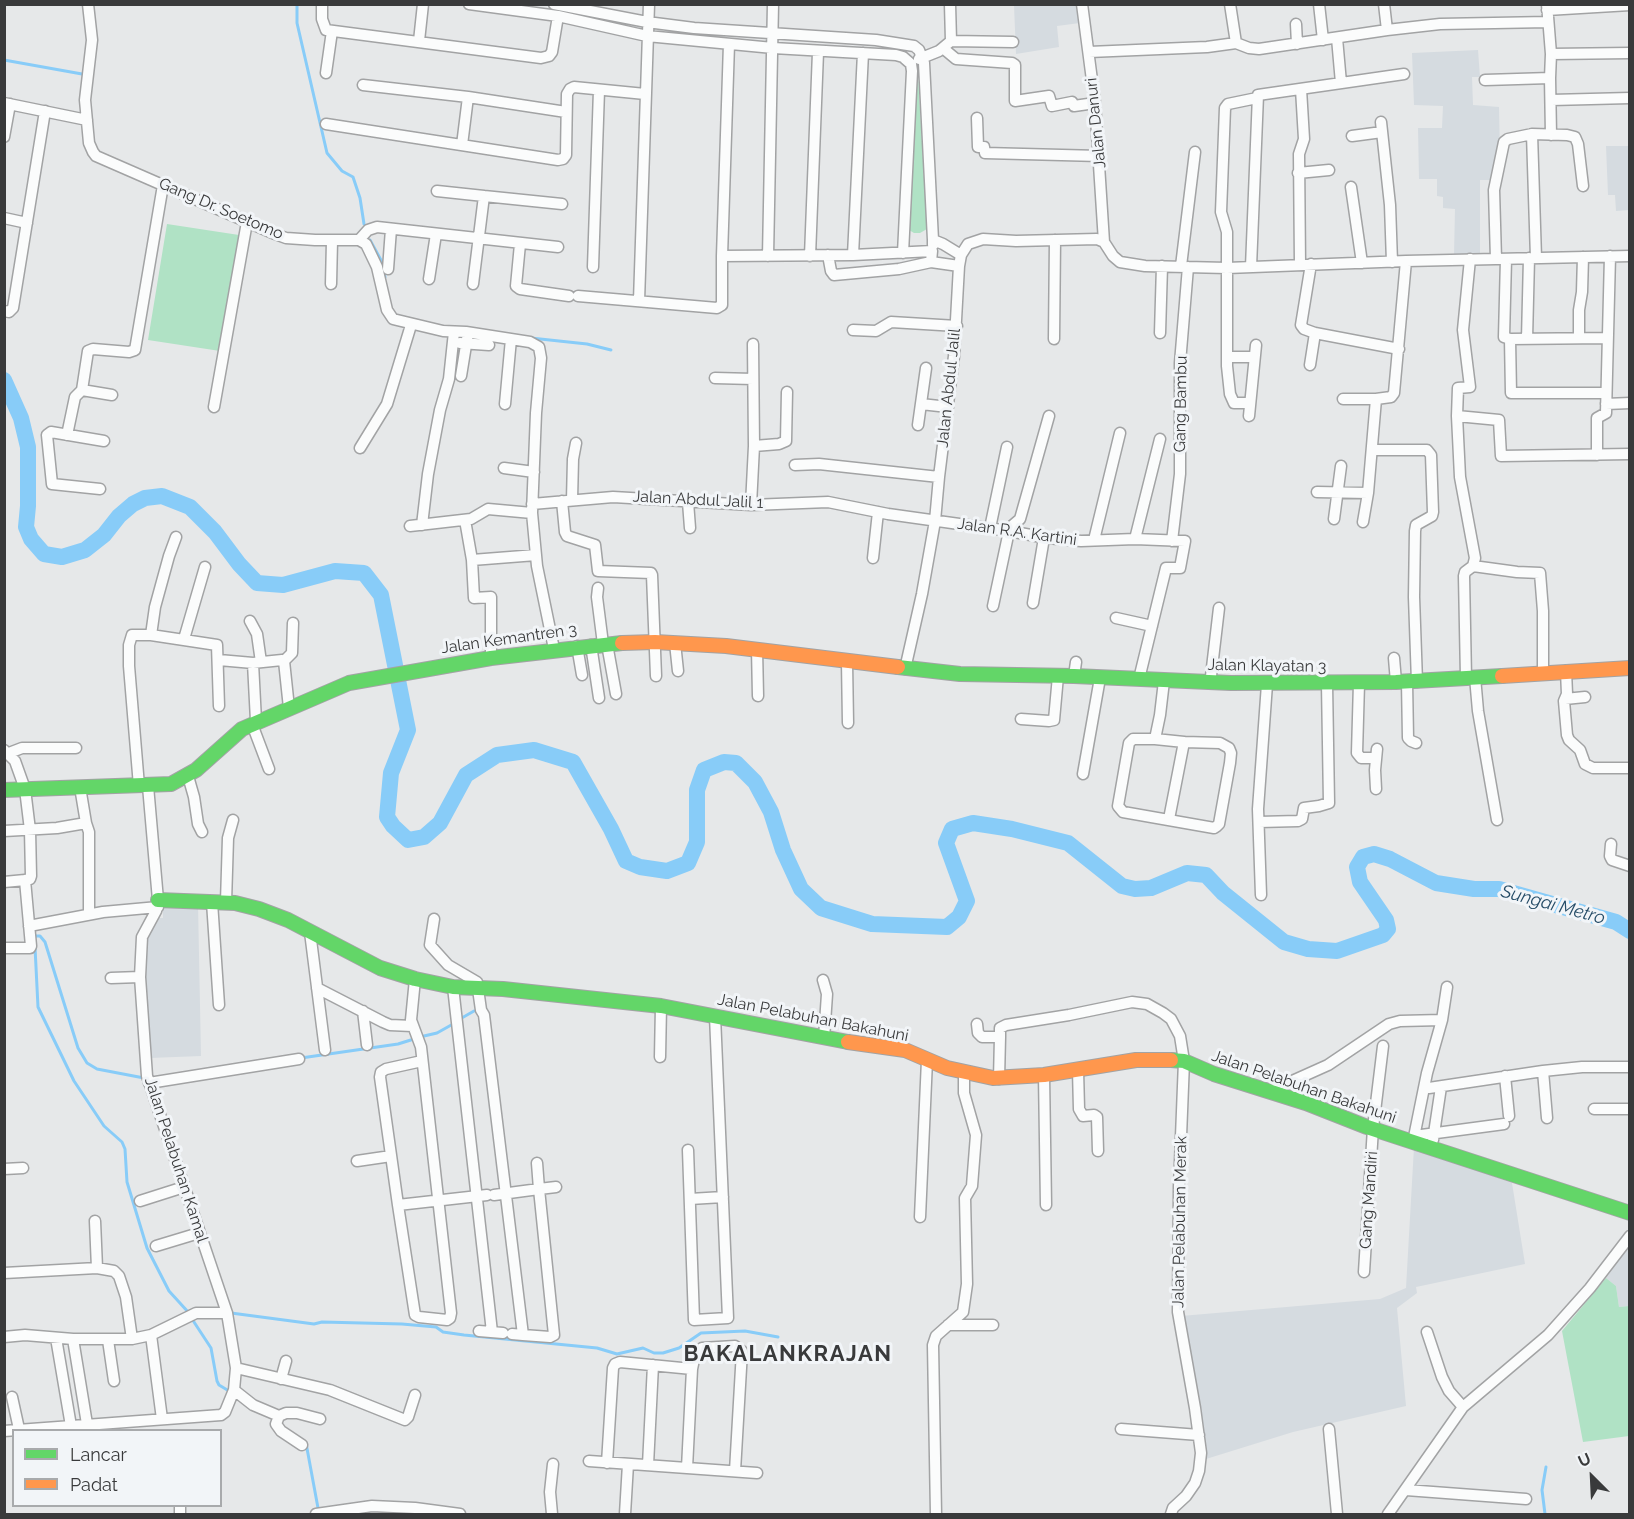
<!DOCTYPE html>
<html>
<head>
<meta charset="utf-8">
<style>
  body { margin:0 }
  #map { position:relative; width:1634px; height:1519px; overflow:hidden; background:#e6e8e9; font-family:Raleway,sans-serif }
  canvas { display:block }
  .frame { position:absolute; inset:0; border:6px solid #393a3b; pointer-events:none }
  .legend { position:absolute; left:12px; top:1429px; width:210px; height:78px; box-sizing:border-box; background:#f2f5f8; border:2px solid #a8aaac; margin:0; padding:8px 10px; list-style:none; font-size:18px; color:#393a3b }
  .legend li { display:flex; align-items:center; gap:12px; height:30px }
  .legend b { width:30px; border:2px solid #a8aaac }
  .north { position:absolute; left:1562px; top:1447px; width:60px; height:60px; -webkit-text-stroke:4px #f2f5f8; paint-order:stroke; rotate:336deg; font-size:16px; font-weight:700; line-height:24px; text-align:center; color:#393a3b }
  .north::after { content:''; display:block; margin:auto; width:21px; height:27px; background:#393a3b; clip-path:polygon(50% 0,100% 100%,50% 72%,0 100%) }
</style>
</head>
<body>
<div id="map">
<canvas width="1634" height="1519"></canvas>
<div class="frame"></div>
<ul class="legend">
<li><b style="height:8px;background:#63d668"></b>Lancar</li>
<li><b style="height:8px;background:#ff974d"></b>Padat</li>
</ul>
<div class="north">U</div>
</div>
<script>
const context = document.querySelector('canvas').getContext('2d');
context.lineJoin = 'round';
function fill(path, color) { context.fillStyle = color; context.fill(path, 'evenodd'); }
const poly = rows => new Path2D(rows.map(r => 'M' + r).join(''));
function trace(path, color, width, dash) { context.strokeStyle = color; context.lineWidth = width; context.lineCap = dash ? 'butt' : 'round'; context.setLineDash(dash || []); context.stroke(path); }
function write(font, color, halo, rows, align = 'center') {
  context.font = font + ' Raleway,sans-serif'; context.lineWidth = 6; context.setLineDash([]); context.textBaseline = 'middle'; context.strokeStyle = halo; context.fillStyle = color; for (const [text, x, y, turn = 0] of rows) {
    context.save(); context.translate(x, y); context.rotate((+turn || 0) * Math.PI / 180); context.textAlign = isNaN(turn) ? turn : align; if (halo) context.strokeText(text, 0, 0); context.fillText(text, 0, 0); context.restore();
  }
}
fill(poly([
  [1014,5,1078,5,1080,23,1057,26,1059,47,1016,54],
  [1478,50,1480,77,1472,77,1473,105,1499,107,1500,155,1494,180,1480,180,1480,255,1454,255,1455,209,1443,208,1443,197,1437,196,1437,179,1419,179,1418,128,1442,128,1443,106,1414,105,1412,53],
  [1606,146,1629,146,1629,210,1616,211,1615,195,1608,195],
  [163,903,198,904,201,1056,150,1058,144,957,146,940,155,918,163,918],
  [1414,1147,1512,1183,1525,1264,1416,1287,1417,1293,1397,1308,1406,1406,1293,1432,1206,1459,1181,1316,1380,1299,1406,1288],
  [1629,1245,1629,1306,1619,1307,1616,1286,1606,1278]
]), '#d5dbe0');
fill(poly([
  [918,75,927,229,920,233,914,233,909,230,916,76],
  [167,224,239,235,220,351,148,340],
  [1606,1278,1616,1286,1619,1307,1629,1306,1629,1436,1583,1442,1562,1331]
]), '#b0e2c5');
trace(poly([
  [297,4,297,23,327,153,342,171,353,177,360,198,364,224],
  [4,60,82,74],
  [370,240,382,262,385,277],
  [531,338,587,344,611,350],
  [35,936,40,936,45,942,78,1048,87,1063,97,1069,144,1078],
  [35,947,38,1007,74,1081,104,1126,122,1142,125,1149,127,1182,147,1248,169,1291,189,1313],
  [460,1019,474,1011],
  [424,1036,437,1033,453,1024],
  [301,1058,398,1044,414,1039],
  [231,1313,314,1324,322,1322,402,1324,436,1327,443,1332,464,1335,597,1348,617,1354,643,1348,654,1353,663,1353,679,1348,701,1333,745,1331,778,1337],
  [192,1319,211,1348,217,1381,219,1385,229,1391],
  [306,1443,318,1508],
  [1545,1514,1542,1490,1546,1467]
]), '#88ccf8', 3);
trace(poly([
  [4,380,21,418,28,447,28,506,26,527,31,539,44,554,62,557,85,550,104,535,119,516,133,504,145,498,162,496,190,507,215,532,239,564,257,583,283,585,335,571,364,573,381,595,408,730,391,773,387,817,393,826,408,840,424,837,440,823,466,775,497,755,534,750,573,762,611,829,626,861,640,867,667,871,688,863,697,842,697,790,704,770,724,762,736,763,755,782,771,812,783,850,801,889,821,908,872,924,947,927,959,917,967,901,946,843,952,829,973,823,1012,829,1068,843,1122,886,1135,889,1151,888,1187,873,1206,875,1223,893,1284,942,1308,949,1337,951,1383,935,1388,929,1386,920,1360,882,1357,867,1363,857,1374,854,1390,859,1436,883,1474,889,1499,889,1616,922,1630,931]
]), '#88ccf8', 16);
const street = poly([
  [88,4,92,40,85,100,89,143,93,152,96,156,275,234,286,238,315,240,359,240,366,244,377,267,387,310,393,319,397,320,443,331,466,332,530,342,539,347,541,358,536,413,532,513,537,566,554,649],
  [322,4,322,19,326,30,541,58,549,56,552,52,558,16],
  [469,4,558,16,647,36,773,48,896,55,903,57,911,64,912,71,903,253],
  [554,4,647,22,694,28,876,40,914,46,919,50,924,63,933,240],
  [1082,4,1095,103,1104,242],
  [1230,4,1236,43],
  [1319,4,1323,40],
  [1384,4,1387,30],
  [1547,10,1630,5],
  [1296,24,1297,44],
  [1337,38,1341,83],
  [419,41,423,4],
  [951,41,1013,42],
  [729,44,722,256,853,255,932,251,931,262,959,266],
  [944,49,956,59,1012,63,1015,65,1015,101,1049,96,1052,106,1072,102,1074,106,1095,103],
  [1089,52,1207,47,1236,43,1249,48,1259,49,1387,30,1440,24,1548,22],
  [1551,54,1630,53],
  [919,59,939,51,951,41,950,4],
  [326,73,332,31],
  [1550,78,1551,135],
  [1485,80,1550,78,1551,54,1547,4],
  [363,85,468,97],
  [1551,100,1630,98],
  [4,103,87,120],
  [977,118,978,147,984,147,985,153,1100,156],
  [1381,122,1390,205,1392,262],
  [326,124,558,160,563,159,566,155,567,94,570,89,574,87,645,94],
  [1352,136,1382,132],
  [4,137,10,104],
  [462,145,468,97,566,112],
  [1298,173,1329,170],
  [1351,187,1362,263],
  [437,191,484,196],
  [4,218,27,223],
  [359,240,368,230,377,227,558,247],
  [520,244,516,286,520,289,569,296],
  [933,245,933,240,943,244,961,255],
  [828,255,831,271,834,275,899,269,931,262],
  [853,255,863,53],
  [768,256,773,4],
  [810,256,818,52],
  [1536,258,1532,134,1567,135,1575,137,1578,144,1583,186],
  [1496,259,1494,190,1504,142,1508,139,1532,134],
  [1506,259,1504,337,1510,339,1607,338],
  [1300,265,1299,154,1304,139,1301,89],
  [1181,266,1195,152],
  [593,267,599,90],
  [1251,267,1258,95,1404,74],
  [388,269,391,229],
  [429,279,436,234],
  [331,284,332,241],
  [473,284,484,196,562,204],
  [578,296,717,308,722,305,722,256],
  [639,301,649,4],
  [4,311,9,312,13,308,45,111],
  [853,330,876,331,891,322,957,326],
  [1160,333,1162,266],
  [1315,333,1399,349],
  [1579,338,1579,310,1582,292,1583,257],
  [1054,339,1055,240],
  [1510,339,1511,393,1606,393],
  [1527,339,1529,258],
  [460,343,489,345],
  [1228,357,1254,357],
  [1310,365,1315,333,1304,329,1301,325,1311,264],
  [461,376,468,333],
  [715,378,753,379],
  [82,390,112,395],
  [1343,399,1376,399,1391,397,1394,393,1406,261],
  [1250,403,1234,403,1230,394,1227,366,1227,232,1221,212,1225,108,1228,104,1257,98],
  [505,404,511,339],
  [921,404,948,407],
  [1606,404,1630,403],
  [214,407,247,222],
  [1249,416,1256,345],
  [1457,416,1499,420,1501,456,1630,454],
  [918,425,926,368],
  [67,435,75,397,82,390,88,351,93,349,129,352,135,350,163,185],
  [754,446,779,444,786,441,787,392],
  [360,448,387,404,411,325],
  [1372,450,1427,450,1431,455,1433,512,1432,516,1416,525,1415,531,1414,597,1417,682],
  [1597,455,1597,418,1606,413,1610,256],
  [795,465,819,464,939,477],
  [504,468,534,472],
  [100,489,52,484,47,435,51,432,104,441],
  [1317,492,1368,493],
  [572,500,573,459,576,443],
  [562,501,565,532,567,536,595,545,598,571,651,573,652,575,656,676],
  [688,502,690,528],
  [532,504,613,497,751,505,828,502,888,514,1009,531,1047,538,1081,541,1135,539,1185,541,1180,568,1166,568,1139,679],
  [751,505,754,446,753,344],
  [1334,519,1341,466],
  [465,520,472,560,474,598,491,597,491,658],
  [1363,522,1368,493,1376,399],
  [422,525,428,474,440,410,449,379,454,332],
  [410,526,471,519,488,509,532,513],
  [990,528,1007,447],
  [1135,539,1160,439],
  [1094,540,1120,433],
  [1172,541,1180,474,1180,363,1188,267],
  [873,558,878,512],
  [472,560,536,555],
  [1473,566,1517,572,1540,573,1543,611,1543,672],
  [598,588,597,597,603,644],
  [1033,603,1044,538],
  [993,606,1009,531,1013,525,1020,519,1049,416],
  [1116,618,1152,626],
  [250,621,257,634,261,662],
  [151,635,155,607,169,556,176,537],
  [184,639,205,567],
  [675,643,678,671],
  [607,644,616,694],
  [591,645,599,698],
  [577,646,582,675],
  [757,649,758,696],
  [1394,658,1396,682],
  [219,660,253,663,282,660,284,661,289,708],
  [284,661,292,653,293,623],
  [847,662,848,723],
  [253,663,256,721],
  [905,669,922,594,935,521,939,477,954,356,959,266,961,255,968,244,983,239,1016,241,1097,239,1104,242,1113,256,1120,262,1145,266,1227,268,1406,261,1630,256],
  [1566,671,1567,694,1564,701,1567,735,1569,740,1580,750,1585,764,1593,768,1630,768],
  [1074,676,1076,662],
  [1211,676,1219,608],
  [1475,677,1478,711,1497,820],
  [1466,678,1464,576,1465,572,1473,566,1475,558,1460,477,1457,416,1458,388,1470,387,1463,330,1470,259],
  [1407,682,1408,738,1411,741,1416,743],
  [1359,683,1357,753,1361,758,1375,758],
  [1565,699,1585,697],
  [1021,719,1049,721,1054,720,1058,676],
  [252,724,269,769],
  [1155,739,1184,742,1220,743,1229,748,1231,753,1230,763,1219,824,1217,826,1214,828,1123,812,1118,806,1129,743,1133,739,1155,739,1160,715,1164,681],
  [4,750,15,761,25,789,30,830,31,876,30,879,25,880,31,946,30,948,4,948],
  [9,753,22,748,76,748],
  [1083,774,1100,678],
  [188,776,194,797,198,824,202,832],
  [139,786,129,666,129,645,132,635,151,635,217,645,219,706],
  [80,787,86,823],
  [1376,789,1375,770,1377,749],
  [1169,819,1184,742],
  [1259,822,1298,821,1302,819,1304,808,1319,806,1329,803,1327,684],
  [4,831,57,828,86,823,89,832,89,914],
  [1611,844,1610,856,1612,860,1630,866],
  [4,882,25,880],
  [1261,895,1258,809,1267,684],
  [212,902,219,1005],
  [226,902,228,838,233,820],
  [434,919,430,945,448,965,477,982,481,1010,484,1015,523,1335,512,1334],
  [29,926,103,912,158,907],
  [310,932,325,1050],
  [111,978,140,977],
  [823,980,827,994,824,1038],
  [453,987,492,1332],
  [317,988,383,1022,390,1025,412,1026],
  [363,1011,367,1045],
  [977,1024,978,1033,982,1037,1000,1037,999,1079],
  [1000,1037,1000,1028,1006,1025,1069,1015,1132,1002,1147,1004,1163,1013,1171,1019,1180,1036,1184,1061,1179,1187,1178,1312,1195,1408,1201,1453,1199,1471,1195,1483,1186,1496,1173,1508,1171,1514],
  [660,1057,661,1006],
  [422,1061,386,1069,381,1072,380,1077,398,1205,487,1195],
  [1078,1070,1079,1109,1083,1116,1094,1115,1097,1117,1098,1151],
  [1543,1071,1547,1118],
  [1044,1075,1046,1205],
  [1505,1076,1509,1116],
  [149,1083,299,1059],
  [1429,1088,1543,1071,1582,1067,1630,1067],
  [1270,1091,1328,1065,1389,1024,1400,1021,1442,1020],
  [1594,1109,1630,1109],
  [1414,1136,1504,1124],
  [1433,1140,1441,1087],
  [1413,1142,1427,1073,1442,1020,1447,987],
  [688,1150,694,1320,728,1318,715,1016],
  [357,1161,391,1156],
  [537,1163,539,1189,556,1187],
  [4,1169,23,1168],
  [494,1195,539,1189,554,1335,550,1337,523,1335],
  [690,1199,723,1197],
  [140,1201,184,1187],
  [398,1205,415,1315,419,1317,447,1320,450,1318,451,1313,421,1047,411,1020,415,979],
  [920,1217,927,1060],
  [95,1221,97,1268],
  [156,1246,199,1233],
  [1364,1272,1373,1128,1383,1046],
  [4,1273,97,1268,114,1271,119,1276,126,1297,132,1339],
  [948,1325,993,1325],
  [479,1331,503,1333],
  [1427,1332,1442,1377,1449,1391,1463,1407],
  [151,1335,162,1419],
  [4,1337,25,1335,73,1339,132,1339,151,1335,196,1313,227,1313],
  [56,1338,71,1426],
  [73,1339,87,1424],
  [108,1340,114,1381],
  [236,1368,330,1390,405,1420,408,1417,415,1395],
  [281,1379,286,1361],
  [234,1390,253,1405,279,1416,286,1413,297,1413,320,1419],
  [12,1397,19,1429],
  [279,1416,276,1424,281,1431,302,1445],
  [1121,1429,1199,1435],
  [1329,1429,1337,1514],
  [4,1431,221,1415,225,1412,234,1390,236,1368,227,1313,147,1076,140,977,142,937,156,911,158,900,148,786],
  [589,1461,757,1473],
  [607,1463,613,1368,615,1364,620,1362,692,1369,695,1355,702,1348,735,1346,742,1351,735,1471],
  [648,1465,653,1365],
  [687,1468,692,1369],
  [1406,1490,1526,1499],
  [180,1514,180,1506],
  [316,1514,372,1506,415,1508,460,1514],
  [552,1514,550,1492,553,1464],
  [625,1514,628,1464],
  [936,1514,933,1345,936,1336,963,1312,967,1284,965,1198,972,1186,976,1135,964,1093,964,1073],
  [1388,1514,1463,1407,1548,1335,1590,1288,1630,1236]
]);
const fast = poly([
  [898,667,960,674,1074,676,1231,683,1396,682,1502,676],
  [4,790,171,784,196,770,242,729,349,683,491,658,622,643],
  [158,900,235,903,259,909,288,920,380,968,415,979,453,987,503,989,661,1006,848,1042],
  [1171,1060,1184,1061,1214,1074,1306,1103,1367,1127,1630,1213]
]);
const slow = poly([
  [622,643,655,642,726,646,898,667],
  [1502,676,1630,668],
  [848,1042,905,1050,947,1068,993,1078,1044,1075,1136,1060,1171,1060]
]);
trace(street, '#a2a3a4', 13);
trace(fast, '#a2a3a4', 16);
trace(slow, '#a2a3a4', 16);
trace(street, '#fbfcfc', 10);
trace(fast, '#63d668', 14);
trace(slow, '#ff974d', 14);
write('16px', '#393a3b', '#f2f5f8', [
  ["Jalan Danuri",1096,123,-96],
  ["Gang Dr. Soetomo",221,209,23],
  ["Jalan Abdul Jalil",949,388,-84],
  ["Gang Bambu",1181,404,-89],
  ["Jalan Abdul Jalil 1",698,500,3],
  ["Jalan R.A. Kartini",1017,532,8],
  ["Jalan Kemantren 3",509,639,-8],
  ["Jalan Klayatan 3",1267,666,1],
  ["Jalan Pelabuhan Bakahuni",813,1018,11],
  ["Jalan Pelabuhan Bakahuni",1304,1087,19],
  ["Jalan Pelabuhan Kamal",176,1160,72],
  ["Gang Mandiri",1369,1200,-86],
  ["Jalan Pelabuhan Merak",1180,1222,-89]
]);
write('italic 18px', '#254c67', '#f2f5f8', [
  ["Sungai Metro",1553,905,15]
]);
context.letterSpacing = '1.5px';
write('bold 22px', '#393a3b', '#f2f5f8', [
  ["BAKALANKRAJAN",788,1354]
]);
context.letterSpacing = '0px';
</script>
</body>
</html>
